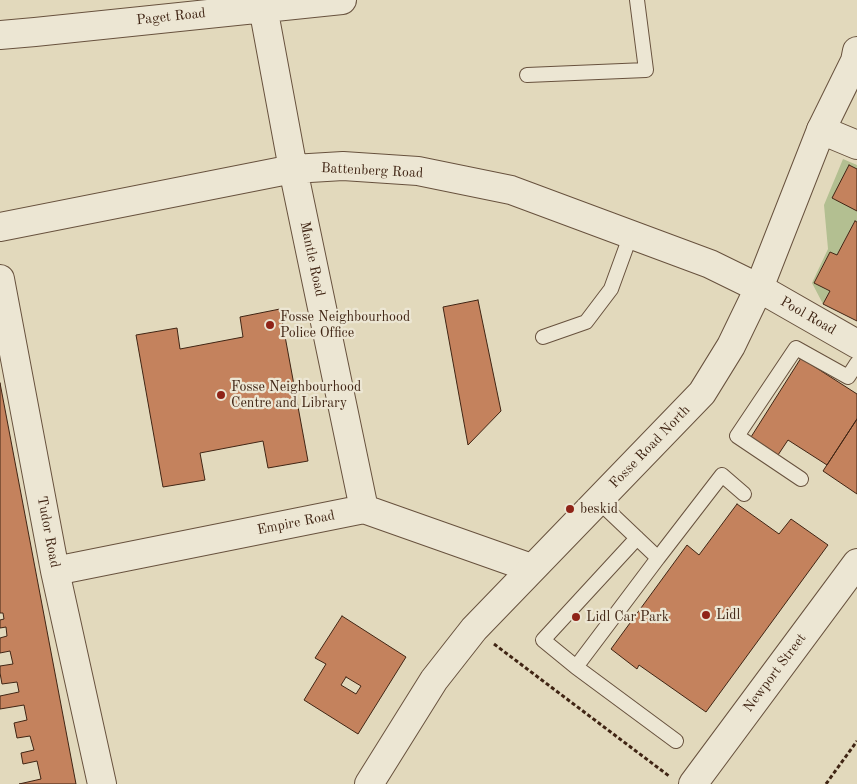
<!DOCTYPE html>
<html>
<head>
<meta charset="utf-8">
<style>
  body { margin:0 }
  canvas { display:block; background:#e2d9bc }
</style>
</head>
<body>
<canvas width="857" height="784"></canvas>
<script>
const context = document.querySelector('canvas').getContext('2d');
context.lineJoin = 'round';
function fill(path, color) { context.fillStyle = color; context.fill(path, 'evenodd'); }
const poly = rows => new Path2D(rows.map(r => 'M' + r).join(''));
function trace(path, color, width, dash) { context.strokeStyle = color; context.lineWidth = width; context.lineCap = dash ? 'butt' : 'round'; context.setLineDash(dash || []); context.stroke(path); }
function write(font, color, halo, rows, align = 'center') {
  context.font = font + ' "Old Standard TT",serif'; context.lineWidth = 4.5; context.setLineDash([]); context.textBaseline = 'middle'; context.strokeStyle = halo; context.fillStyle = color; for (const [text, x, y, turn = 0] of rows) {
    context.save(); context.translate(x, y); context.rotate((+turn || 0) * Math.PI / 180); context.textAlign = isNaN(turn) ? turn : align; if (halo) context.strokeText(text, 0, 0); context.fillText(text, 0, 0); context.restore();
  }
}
fill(poly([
  [843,159,857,165,857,222,855,221,837,255,830,252,814,282,830,291,823,304,812,283,828,249,824,205]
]), '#b3bf91');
const building = poly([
  [849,165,857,169,857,211,832,198,849,165],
  [855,221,857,222,857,321,823,304,830,291,814,283,830,252,837,255,855,221],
  [478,300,501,411,468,445,443,307,478,300],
  [280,309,308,461,268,468,263,441,200,453,205,480,163,487,136,335,177,328,180,349,243,337,240,317,280,309],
  [801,358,857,394,857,419,827,465,788,440,778,455,751,437,801,358],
  [0,383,76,784,19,784,41,779,37,761,23,764,21,753,34,750,30,736,17,738,14,723,27,720,24,705,0,709,0,696,19,692,17,682,2,684,0,673,0,666,13,664,10,651,0,653,0,638,7,636,6,627,0,628,0,620,4,619,3,613,0,613,0,383],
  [857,419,857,494,823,471,857,419],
  [737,504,779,534,791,519,828,545,706,712,639,665,637,669,611,649,687,545,699,555,737,504],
  [342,616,406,657,358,734,304,700,326,664,315,658,342,616],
  [346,677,361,686,356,694,341,685,346,677]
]);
fill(building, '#c4825d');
trace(building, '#402514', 1);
const service = poly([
  [527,75,646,70,637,0],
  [543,337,586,322,611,289,631,234],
  [801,479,737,436,796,348,848,377,857,363],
  [598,501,658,558,722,475,744,494],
  [658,558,576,667,676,741],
  [576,667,543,640,637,538]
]);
const minor = poly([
  [263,7,293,169,364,509],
  [0,35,35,32,342,0],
  [821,130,857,145],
  [0,227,293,169,343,166,418,171,511,190,710,264,759,288,857,344],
  [0,279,55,571,102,784],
  [55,571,364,509,531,568],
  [693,784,857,563]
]);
const tertiary = poly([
  [369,784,434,680,474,629,702,393,731,346,759,288,821,130,855,61,857,51]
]);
trace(service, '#68523e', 16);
trace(minor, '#68523e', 30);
trace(tertiary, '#68523e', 30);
trace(poly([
  [494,644,669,776],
  [826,784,857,741]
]), '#402514', 3, [4, 2.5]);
trace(service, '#ece6d3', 14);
trace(minor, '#ece6d3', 28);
trace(tertiary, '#ece6d3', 28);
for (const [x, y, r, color] of [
  [270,325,5,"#8f2418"],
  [221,395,5,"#8f2418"],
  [570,509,5,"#8f2418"],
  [706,615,5,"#8f2418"],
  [576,617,5,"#8f2418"]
]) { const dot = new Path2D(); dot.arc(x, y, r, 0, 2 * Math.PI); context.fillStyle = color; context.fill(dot); trace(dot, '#ece6d3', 2); }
write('14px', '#402514', '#ece6d3', [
  ["Paget Road",171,17,-6],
  ["Battenberg Road",372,171,3],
  ["Mantle Road",312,259,78],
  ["Pool Road",808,316,30],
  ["Fosse Road North",650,447,-46],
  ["Empire Road",296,523,-11],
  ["Tudor Road",48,532,79],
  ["Newport Street",775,673,-53]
]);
write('14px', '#402514', '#ece6d3', [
  ["Fosse Neighbourhood",280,317],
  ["Police Office",280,333],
  ["Fosse Neighbourhood",231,387],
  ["Centre and Library",231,403],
  ["beskid",580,509],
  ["Lidl",716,615],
  ["Lidl Car Park",586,617]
], 'left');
</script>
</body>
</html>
